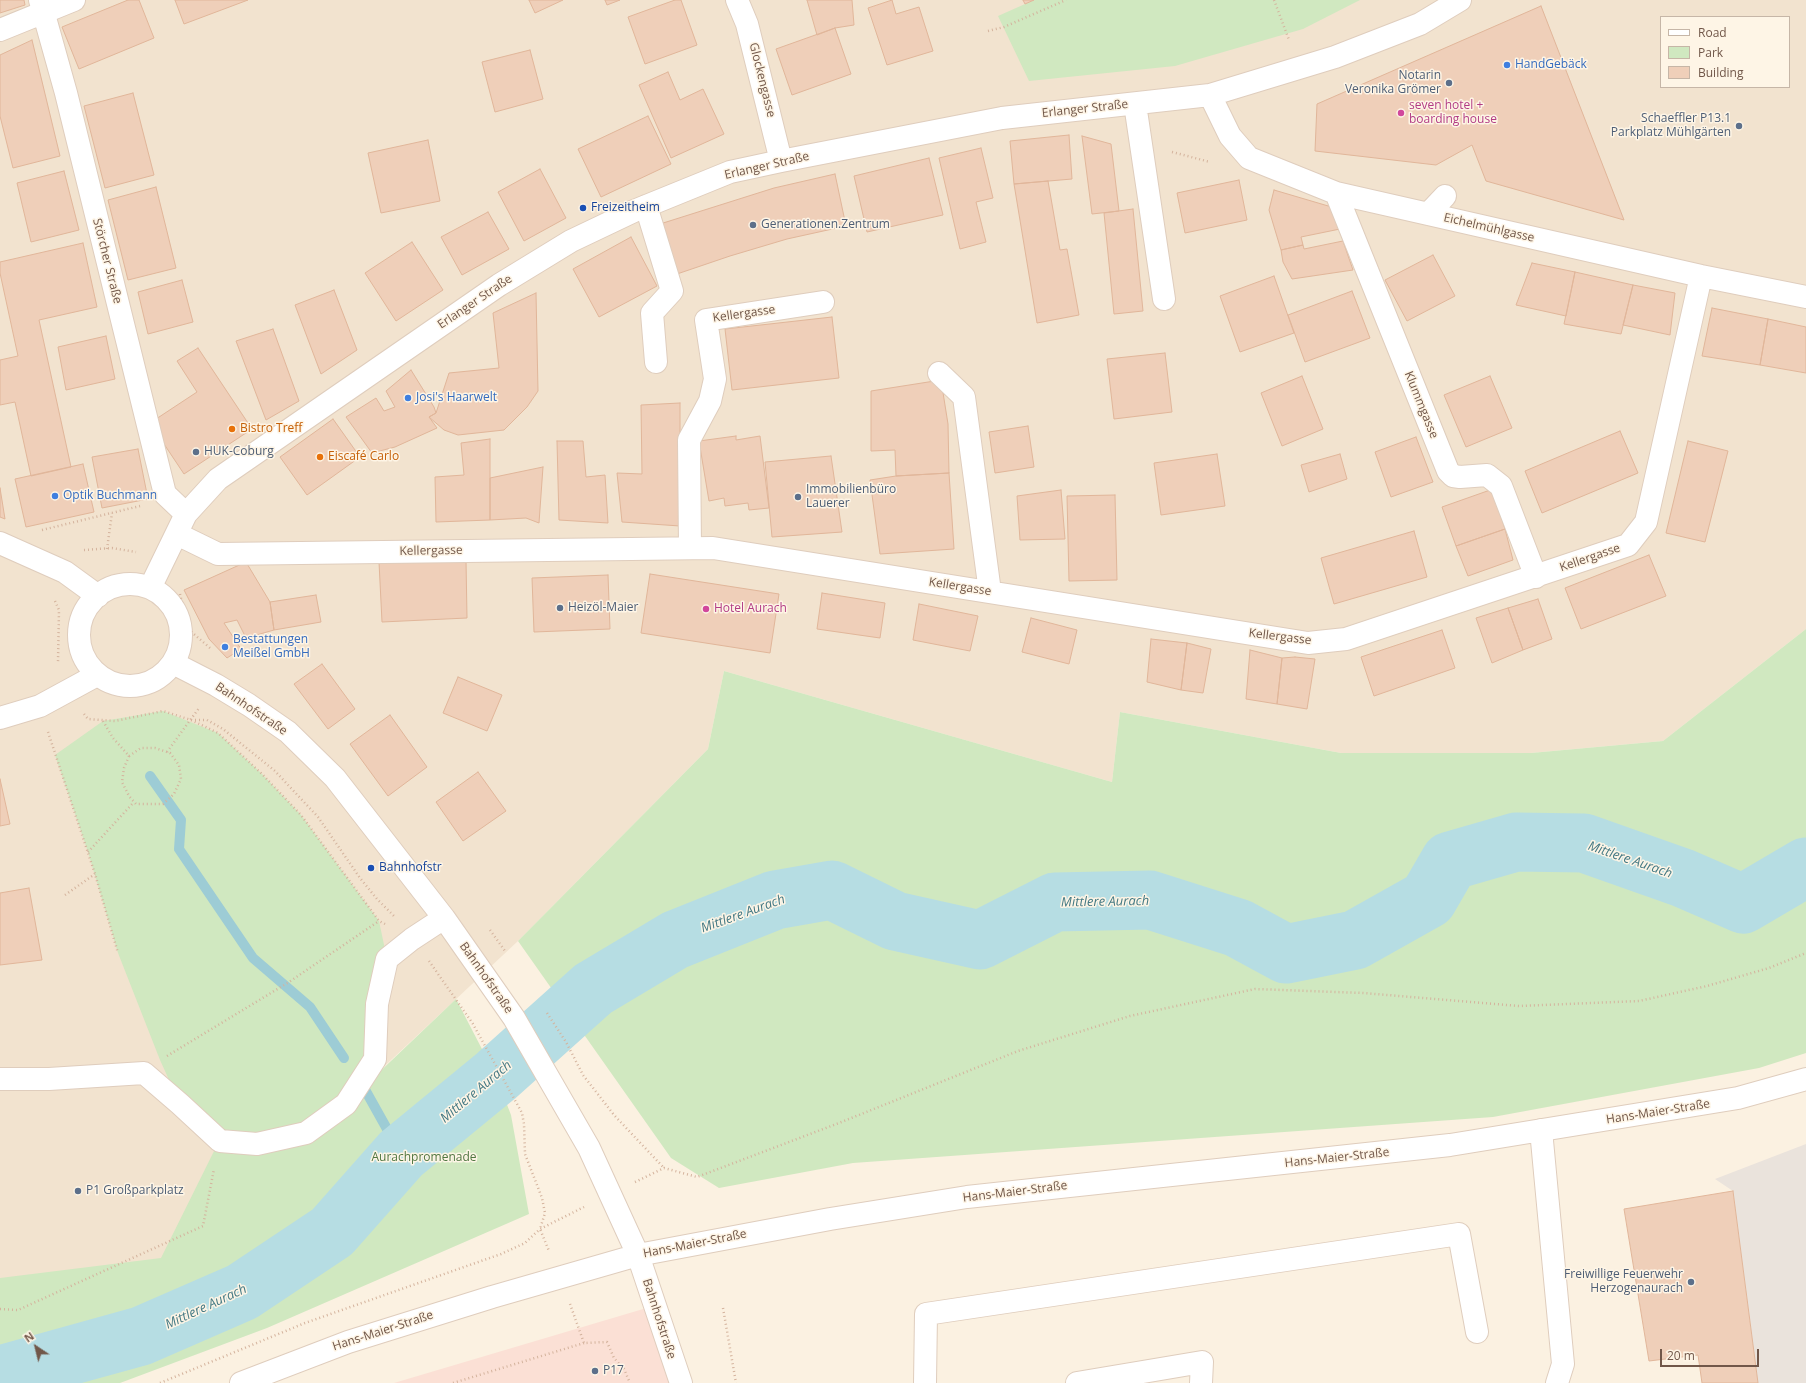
<!DOCTYPE html>
<html>
<head>
<meta charset="utf-8">
<style>
  body { margin:0 }
  #map { position:relative; width:1806px; height:1383px; overflow:hidden; background:#fbf1e1; font-family:"Open Sans",sans-serif }
  canvas { display:block }
  .legend { position:absolute; left:1660px; top:16px; width:130px; height:72px; box-sizing:border-box; background:#fef5e6; border:1px solid #c6b6a7; margin:0; padding:5px 7px; list-style:none; font-size:12px; color:#715749 }
  .legend li { display:flex; align-items:center; gap:8px; height:20px }
  .legend b { width:20px; border:1px solid #c6b6a7 }
  .north { position:absolute; left:16px; top:1327px; width:40px; height:40px; -webkit-text-stroke:3px #fef5e6; paint-order:stroke; rotate:325deg; font-size:11px; font-weight:700; line-height:16px; text-align:center; color:#715749 }
  .north::after { content:''; display:block; margin:auto; width:14px; height:18px; background:#715749; clip-path:polygon(50% 0,100% 100%,50% 72%,0 100%) }
  .scale { position:absolute; left:1660px; top:1349px; width:99px; height:18px; box-sizing:border-box; border:2px solid #715749; border-top:0; padding-left:5px; font-size:12px; line-height:14px; white-space:nowrap; color:#715749; -webkit-text-stroke:3px #fef5e6; paint-order:stroke }
</style>
</head>
<body>
<div id="map">
<canvas width="1806" height="1383"></canvas>
<ul class="legend">
<li><b style="height:5px;background:#fff"></b>Road</li>
<li><b style="height:11px;background:#d0e8c0"></b>Park</li>
<li><b style="height:11px;background:#efcfb9"></b>Building</li>
</ul>
<div class="north">N</div>
<div class="scale">20 m</div>
</div>
<script>
const context = document.querySelector('canvas').getContext('2d');
context.lineJoin = 'round';
function fill(path, color) { context.fillStyle = color; context.fill(path, 'evenodd'); }
const poly = rows => new Path2D(rows.map(r => 'M' + r).join(''));
function trace(path, color, width, dash) { context.strokeStyle = color; context.lineWidth = width; context.lineCap = dash ? 'butt' : 'round'; context.setLineDash(dash || []); context.stroke(path); }
function write(font, color, halo, rows, align = 'center') {
  context.font = font + ' "Open Sans",sans-serif'; context.lineWidth = 3; context.setLineDash([]); context.textBaseline = 'middle'; context.strokeStyle = halo; context.fillStyle = color; for (const [text, x, y, turn = 0] of rows) {
    context.save(); context.translate(x, y); context.rotate((+turn || 0) * Math.PI / 180); context.textAlign = isNaN(turn) ? turn : align; if (halo) context.strokeText(text, 0, 0); context.fillText(text, 0, 0); context.restore();
  }
}
fill(poly([
  [0,0,1806,0,1806,629,1663,741,1531,753,1341,753,1120,712,1112,782,724,671,708,749,518,941,166,1271,0,1303],
  [1661,17,1789,17,1789,87,1661,87]
]), '#f2e3cf');
fill(poly([
  [660,1304,675,1383,394,1383]
]), '#fbe0d5');
fill(poly([
  [1806,1144,1806,1383,1758,1383,1733,1191,1715,1179]
]), '#eae3dc');
fill(poly([
  [1034,0,1360,0,1303,29,1175,66,1029,81,998,16],
  [1806,629,1806,1053,1759,1068,1493,1117,853,1163,719,1188,671,1158,518,941,708,749,724,671,1112,782,1120,712,1341,753,1531,753,1663,741],
  [163,711,218,733,262,774,301,815,379,921,387,959,375,1059,348,1102,456,999,496,1076,511,1115,529,1214,267,1328,120,1383,0,1383,0,1278,161,1258,219,1141,180,1104,160,1060,118,953,88,852,55,755,103,721]
]), '#d0e8c0');
trace(poly([
  [150,776,181,820,179,849,253,958,310,1007,344,1058],
  [363,1086,401,1154]
]), '#9dccd5', 10);
trace(poly([
  [0,1375,141,1336,242,1292,332,1232,401,1154,496,1076,593,989,675,940,775,900,832,890,895,921,980,940,1055,902,1150,900,1238,928,1286,954,1355,940,1428,899,1450,861,1516,842,1584,843,1683,878,1743,904,1806,867]
]), '#b6dde3', 59);
const building = poly([
  [0,0,24,0,25,5,0,13,0,0],
  [128,0,139,0,154,38,79,69,62,27,128,0],
  [175,0,248,0,184,24,175,0],
  [529,0,563,0,535,13,529,0],
  [605,0,620,0,607,5,605,0],
  [675,0,681,0,697,45,645,64,628,17,675,0],
  [807,0,852,0,854,25,835,28,817,35,807,0],
  [892,0,896,14,919,7,933,51,887,65,868,8,892,0],
  [1023,0,1034,0,1025,4,1023,0],
  [1541,6,1624,220,1486,181,1472,145,1436,165,1315,151,1317,104,1541,6],
  [835,28,851,74,792,95,776,49,835,28],
  [32,40,60,156,13,168,0,116,0,55,32,40],
  [530,50,543,99,495,112,482,62,530,50],
  [668,72,680,100,703,89,724,134,671,158,639,85,668,72],
  [133,93,154,175,105,188,84,106,133,93],
  [648,116,671,164,601,197,578,149,648,116],
  [1069,135,1072,179,1014,184,1010,141,1069,135],
  [1082,136,1111,144,1119,211,1092,214,1082,136],
  [428,140,440,201,381,213,368,153,428,140],
  [981,148,993,198,976,202,986,242,960,249,939,158,981,148],
  [929,158,943,215,867,232,854,176,929,158],
  [540,169,566,218,524,241,498,192,540,169],
  [64,171,79,230,31,242,17,183,64,171],
  [835,174,846,226,787,239,730,256,677,274,660,224,774,188,835,174],
  [1239,180,1247,220,1185,233,1177,193,1239,180],
  [1048,181,1060,250,1067,249,1079,315,1037,323,1014,184,1048,181],
  [156,187,176,268,128,280,108,200,156,187],
  [1274,190,1335,208,1340,229,1301,237,1303,245,1281,250,1269,210,1274,190],
  [1133,209,1143,311,1114,314,1104,213,1133,209],
  [488,212,509,249,462,275,441,237,488,212],
  [631,237,657,286,599,317,573,269,631,237],
  [1343,241,1353,270,1292,279,1283,262,1281,250,1303,245,1304,249,1343,241],
  [412,242,443,290,396,321,365,273,412,242],
  [83,243,97,307,39,320,71,467,31,476,15,402,0,405,0,360,18,356,0,273,0,262,83,243],
  [1433,255,1455,296,1407,321,1385,280,1433,255],
  [1532,263,1575,272,1566,316,1516,305,1532,263],
  [1575,272,1633,285,1621,334,1564,324,1575,272],
  [1274,276,1294,333,1240,352,1220,296,1274,276],
  [182,280,193,322,148,334,138,292,182,280],
  [1633,285,1675,293,1670,335,1623,325,1633,285],
  [334,290,357,350,321,374,295,305,334,290],
  [1352,291,1370,338,1305,362,1288,315,1352,291],
  [536,293,538,391,527,407,504,430,458,435,444,430,429,417,436,413,449,373,499,368,493,313,536,293],
  [1712,308,1768,319,1760,365,1702,356,1712,308],
  [832,317,839,378,732,390,725,329,832,317],
  [1768,319,1806,327,1806,373,1760,365,1768,319],
  [273,329,299,401,266,420,236,341,273,329],
  [106,336,115,379,66,390,58,347,106,336],
  [198,348,252,429,184,474,150,423,197,392,177,361,198,348],
  [1165,353,1172,412,1114,419,1107,359,1165,353],
  [411,370,434,407,436,413,429,417,437,428,395,447,372,453,346,417,376,398,384,411,395,407,386,391,411,370],
  [1302,376,1323,429,1282,446,1261,393,1302,376],
  [1490,376,1512,428,1466,447,1444,395,1490,376],
  [941,380,948,424,949,473,896,476,895,450,871,451,871,391,941,380],
  [680,403,680,526,622,522,617,473,642,474,641,405,680,403],
  [333,419,360,457,307,495,280,457,333,419],
  [1028,426,1034,467,995,473,989,432,1028,426],
  [1620,431,1638,473,1542,513,1525,471,1620,431],
  [736,436,736,440,760,436,769,508,749,510,748,503,725,506,724,498,709,501,699,441,736,436],
  [1416,437,1433,482,1391,497,1375,452,1416,437],
  [490,439,490,520,436,522,435,477,464,475,461,443,490,439],
  [557,441,583,441,586,477,605,475,608,523,559,520,557,441],
  [1688,441,1728,451,1705,542,1666,533,1688,441],
  [138,449,148,499,102,508,92,457,138,449],
  [1217,454,1225,506,1161,515,1154,463,1217,454],
  [1340,454,1347,479,1309,492,1301,465,1340,454],
  [831,456,842,532,772,537,765,462,831,456],
  [83,464,94,512,26,527,15,479,83,464],
  [543,467,539,523,526,518,490,520,490,478,543,467],
  [949,473,954,549,880,554,870,480,896,476,949,473],
  [0,488,5,519,0,517,0,488],
  [1493,489,1505,529,1456,546,1442,507,1493,489],
  [1061,490,1065,539,1020,540,1017,496,1061,490],
  [1115,495,1117,580,1069,581,1067,496,1115,495],
  [1505,529,1513,560,1468,576,1456,546,1505,529],
  [1414,531,1427,577,1334,604,1321,558,1414,531],
  [1649,555,1666,596,1581,629,1565,588,1649,555],
  [466,560,467,618,382,622,379,562,466,560],
  [246,562,270,602,274,630,246,638,237,620,224,623,241,649,227,658,209,639,184,590,246,562],
  [650,574,779,594,770,653,641,633,650,574],
  [608,575,610,629,534,632,532,578,608,575],
  [822,593,885,603,880,638,817,629,822,593],
  [316,595,321,622,274,630,270,602,316,595],
  [1538,599,1552,639,1523,650,1508,608,1538,599],
  [919,604,978,616,970,651,913,640,919,604],
  [1508,608,1523,650,1492,663,1476,618,1508,608],
  [1031,618,1077,630,1069,664,1022,652,1031,618],
  [1442,630,1455,668,1374,696,1361,657,1442,630],
  [1151,639,1187,643,1181,690,1147,682,1151,639],
  [1187,643,1211,649,1203,693,1181,690,1187,643],
  [1250,650,1282,658,1277,704,1246,699,1250,650],
  [1295,657,1315,659,1307,709,1277,704,1282,658,1295,657],
  [322,664,355,709,328,729,294,684,322,664],
  [458,677,502,695,487,731,443,713,458,677],
  [390,715,427,767,388,796,350,744,390,715],
  [478,772,506,811,463,841,436,802,478,772],
  [0,779,10,824,0,826,0,779],
  [29,888,42,960,0,965,0,893,29,888],
  [1733,1191,1758,1383,1702,1383,1698,1355,1649,1361,1624,1209,1733,1191]
]);
fill(building, '#efcfb9');
trace(building, '#e1b69a', 1);
const minor = poly([
  [40,0,66,93,165,494,186,514],
  [737,0,747,24,781,161],
  [0,30,74,0],
  [1210,95,1230,136,1249,158,1336,193,1701,276,1806,297],
  [1135,104,1164,299],
  [1336,193,1448,471,1453,476,1460,477,1487,475,1501,486,1536,577],
  [646,206,672,291,652,313,656,362],
  [1428,214,1445,196],
  [939,373,964,397,990,592],
  [177,534,218,554,713,548,1308,643,1346,639,1628,545,1646,522,1701,276],
  [0,543,65,572,98,596],
  [690,548,689,440,710,401,715,379,706,320,823,302],
  '79 635a51 51 0 1 1 102 0a51 51 0 1 1-102 0Z',
  [150,588,186,514,218,479,499,285,571,241,634,211,730,172,781,161,1002,118,1210,95,1335,57,1420,24,1460,0],
  [173,663,216,685,249,705,288,732,335,778,444,918,514,1018,589,1148,638,1255,681,1383],
  [0,718,40,706,97,675],
  [0,1079,49,1079,144,1073,180,1104,220,1141,257,1144,306,1133,346,1104,375,1059,377,1004,387,959,412,939,444,918],
  [1541,1130,1563,1364,1557,1383],
  [241,1383,348,1342,492,1297,638,1255,830,1219,967,1197,1450,1145,1738,1098,1806,1079],
  [925,1383,926,1314,1459,1234,1477,1332],
  [1077,1383,1202,1362,1201,1383]
]);
trace(minor, '#dfcdbd', 24);
trace(poly([
  [1274,0,1289,40],
  [988,31,1004,27,1066,0],
  [1172,152,1210,162],
  [42,530,140,506],
  [107,549,112,513],
  [84,550,112,548,136,552],
  [180,594,188,629,210,648],
  [55,601,59,610,58,663],
  [84,714,88,719,115,721,163,711,191,720,218,733,262,774,301,815,379,921,385,924],
  [191,720,207,720,223,729,275,771,318,817,360,878,377,899,394,916],
  [103,721,113,738,129,756,124,768,122,782,129,796,136,804,163,804,174,794,181,779,179,765,170,753,155,748,141,748,129,756],
  [48,732,95,874,118,953],
  [167,752,199,708],
  [88,852,134,802],
  [65,895,95,874],
  [490,930,505,951],
  [429,961,473,1024,522,1113,524,1124,525,1154,542,1198,545,1213,540,1229,549,1251],
  [547,1013,566,1042,583,1075,614,1115,664,1168],
  [167,1056,289,982,379,921],
  [635,1182,664,1168,697,1177,839,1123,1018,1051,1130,1016,1255,989,1363,993,1519,1006,1639,1001,1707,986,1769,968,1806,953],
  [570,1304,584,1343,607,1342,614,1358,624,1369,630,1383],
  [723,1308,736,1383],
  [0,1309,18,1310,203,1226,214,1169],
  [160,1383,305,1323,501,1254,525,1243,540,1229,584,1207],
  [453,1383,584,1343]
]), '#d4b39d', 2.5, [1, 3]);
trace(minor, '#fff', 22);
for (const [x, y, r, color] of [
  [1507,65,4,"#3f7fe0"],
  [1449,83,4,"#5c6f8a"],
  [1401,113,4,"#d1479c"],
  [1739,126,4,"#5c6f8a"],
  [583,208,4,"#1a4fb4"],
  [753,225,4,"#5c6f8a"],
  [408,398,4,"#3f7fe0"],
  [232,429,4,"#e8710a"],
  [196,452,4,"#5c6f8a"],
  [320,457,4,"#e8710a"],
  [55,496,4,"#3f7fe0"],
  [798,497,4,"#5c6f8a"],
  [560,608,4,"#5c6f8a"],
  [706,609,4,"#d1479c"],
  [225,647,4,"#3f7fe0"],
  [371,868,4,"#1a4fb4"],
  [78,1191,4,"#5c6f8a"],
  [1691,1282,4,"#5c6f8a"],
  [595,1371,4,"#5c6f8a"]
]) { const dot = new Path2D(); dot.arc(x, y, r, 0, 2 * Math.PI); context.fillStyle = color; context.fill(dot); trace(dot, '#fef5e6', 1.5); }
write('12px', '#366cbe', '#fef5e6', [
  ["HandGebäck",1515,65],
  ["Josi's Haarwelt",416,398],
  ["Optik Buchmann",63,496],
  ["Bestattungen",233,640],
  ["Meißel GmbH",233,654]
], 'left');
write('12px', '#4e5e75', '#fef5e6', [
  ["Notarin",1441,76,"right"],
  ["Veronika Grömer",1441,90,"right"],
  ["Schaeffler P13.1",1731,119,"right"],
  ["Parkplatz Mühlgärten",1731,133,"right"],
  ["Generationen.Zentrum",761,225],
  ["HUK-Coburg",204,452],
  ["Immobilienbüro",806,490],
  ["Lauerer",806,504],
  ["Heizöl-Maier",568,608],
  ["P1 Großparkplatz",86,1191],
  ["Freiwillige Feuerwehr",1683,1275,"right"],
  ["Herzogenaurach",1683,1289,"right"],
  ["P17",603,1371]
], 'left');
write('12px', '#715749', '#fef5e6', [
  ["Glockengasse",762,80,76],
  ["Erlanger Straße",1085,109,-6],
  ["Erlanger Straße",767,166,-13],
  ["Eichelmühlgasse",1489,228,13],
  ["Störcher Straße",107,261,76],
  ["Erlanger Straße",475,302,-34],
  ["Kellergasse",744,314,-8],
  ["Klummgasse",1421,405,68],
  ["Kellergasse",431,551,-1],
  ["Kellergasse",1590,558,-19],
  ["Kellergasse",960,587,9],
  ["Kellergasse",1280,637,7],
  ["Bahnhofstraße",251,709,34],
  ["Bahnhofstraße",486,978,55],
  ["Hans-Maier-Straße",1658,1112,-9],
  ["Hans-Maier-Straße",1337,1158,-6],
  ["Hans-Maier-Straße",1015,1192,-7],
  ["Hans-Maier-Straße",695,1244,-11],
  ["Bahnhofstraße",659,1319,72],
  ["Hans-Maier-Straße",383,1331,-18]
]);
write('12px', '#b23c85', '#fef5e6', [
  ["seven hotel +",1409,106],
  ["boarding house",1409,120],
  ["Hotel Aurach",714,609]
], 'left');
write('12px', '#164399', '#fef5e6', [
  ["Freizeitheim",591,208],
  ["Bahnhofstr",379,868]
], 'left');
write('12px', '#c56008', '#fef5e6', [
  ["Bistro Treff",240,429],
  ["Eiscafé Carlo",328,457]
], 'left');
write('12px', '#517742', '#fef5e6', [
  ["Aurachpromenade",424,1158]
]);
write('italic 13px', '#447984', '#fef5e6', [
  ["Mittlere Aurach",1630,860,19],
  ["Mittlere Aurach",1105,902,-1],
  ["Mittlere Aurach",743,914,-20],
  ["Mittlere Aurach",476,1092,-40],
  ["Mittlere Aurach",206,1307,-25]
]);
</script>
</body>
</html>
